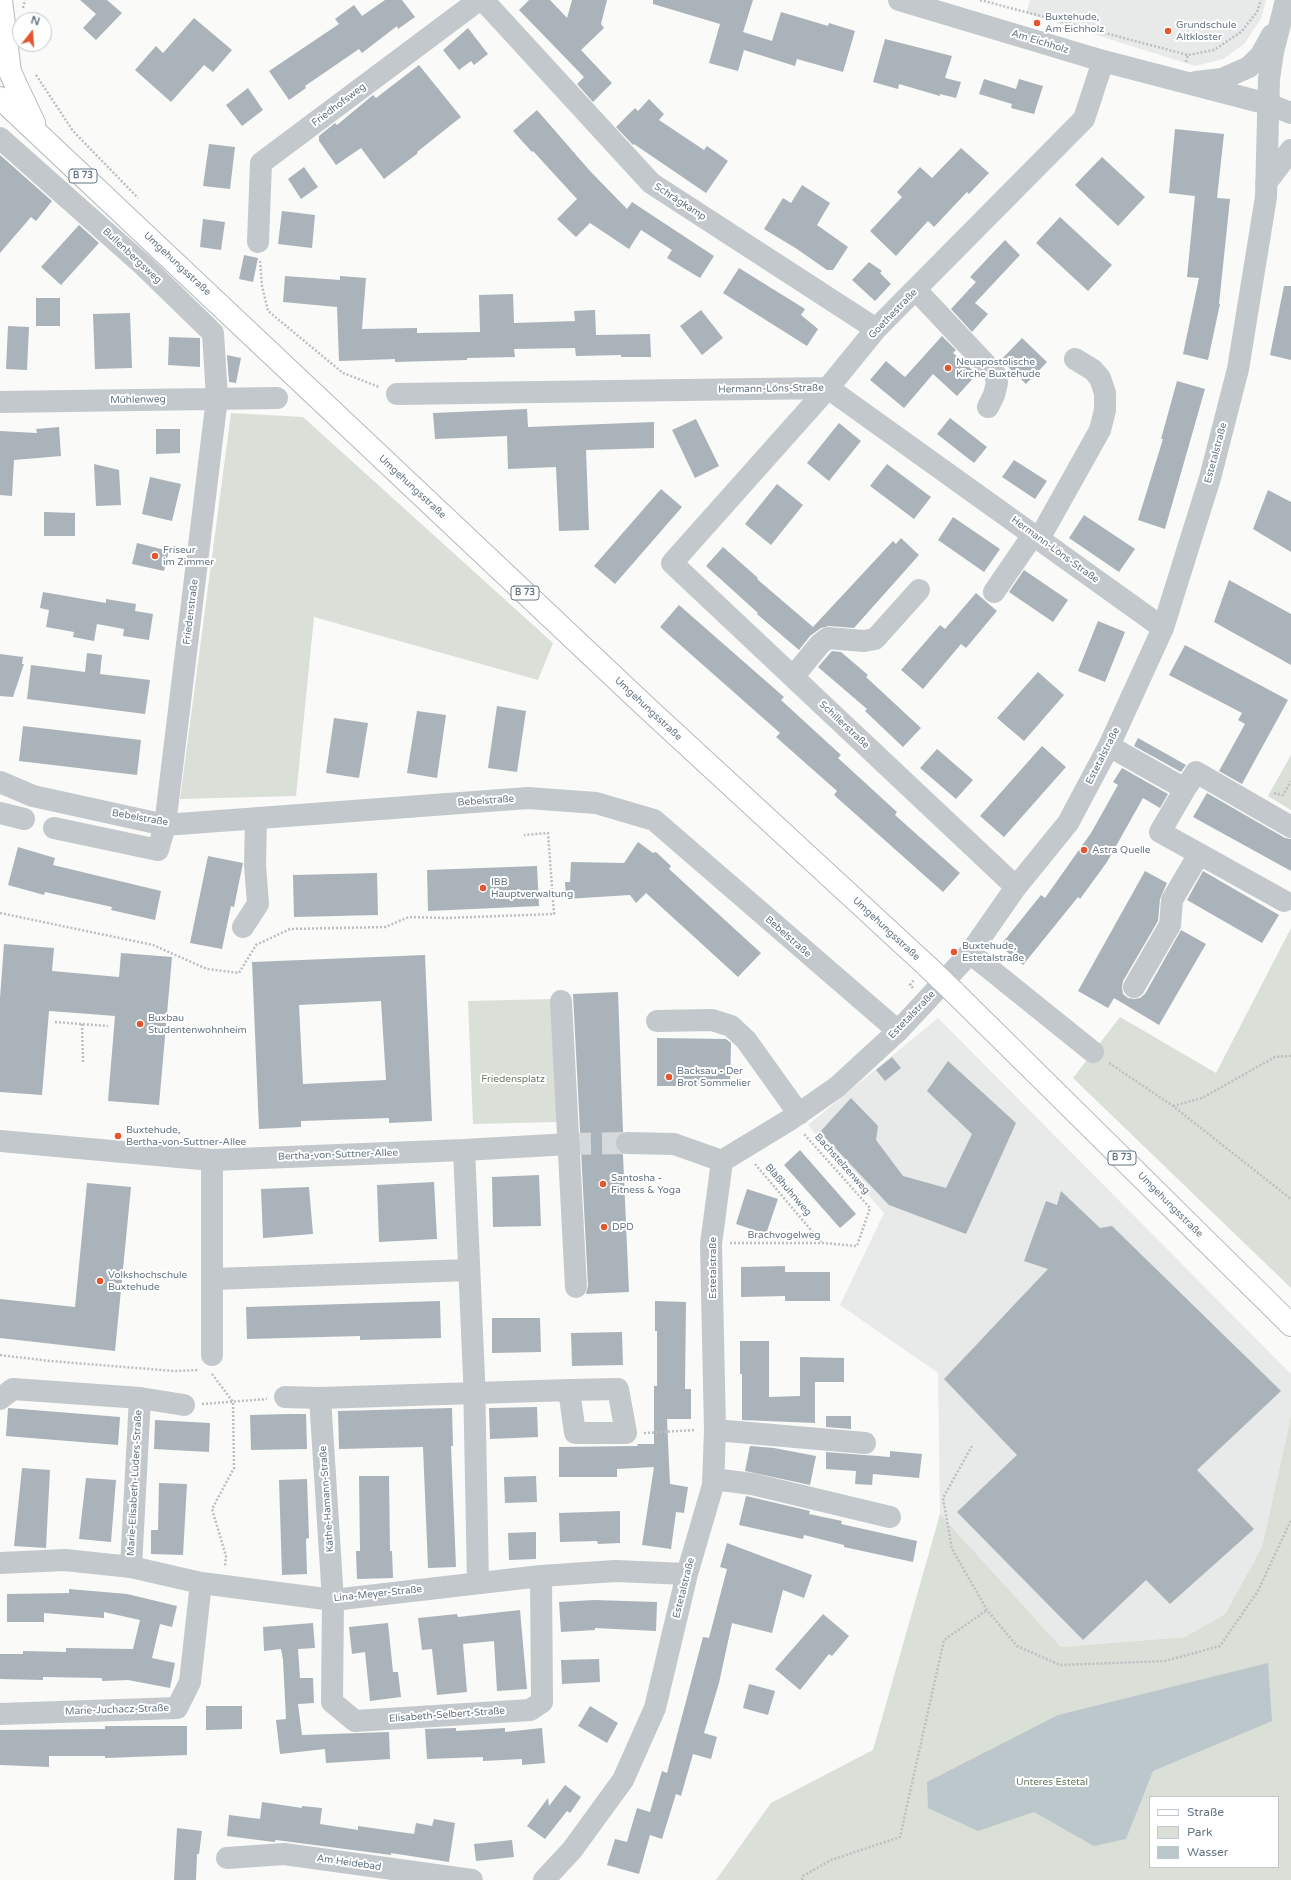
<!DOCTYPE html>
<html>
<head>
<meta charset="utf-8">
<style>
  body { margin:0 }
  #map { position:relative; width:1291px; height:1880px; overflow:hidden; background:#fafaf8; font-family:"Varela Round",sans-serif }
  canvas { display:block }
  .legend { position:absolute; left:1149px; top:1796px; width:130px; height:72px; box-sizing:border-box; background:#fff; border:1px solid #c1c8cd; margin:0; padding:5px 7px; list-style:none; font-size:12px; color:#657683 }
  .legend li { display:flex; align-items:center; gap:8px; height:20px }
  .legend b { width:20px; border:1px solid #c1c8cd }
  .north { position:absolute; left:12px; top:12px; width:40px; height:40px; box-sizing:border-box; background:#fff; border:1px solid #c1c8cd; border-radius:50%; rotate:17deg; font-size:11px; font-weight:700; line-height:16px; text-align:center; color:#657683 }
  .north::after { content:''; display:block; margin:auto; width:14px; height:18px; background:#e4572e; clip-path:polygon(50% 0,100% 100%,50% 72%,0 100%) }
</style>
</head>
<body>
<div id="map">
<canvas width="1291" height="1880"></canvas>
<ul class="legend">
<li><b style="height:5px;background:#fff"></b>Straße</li>
<li><b style="height:11px;background:#dadfd7"></b>Park</li>
<li><b style="height:11px;background:#bbc7cb"></b>Wasser</li>
</ul>
<div class="north">N</div>
</div>
<script>
const context = document.querySelector('canvas').getContext('2d');
context.lineJoin = 'round';
function fill(path, color) { context.fillStyle = color; context.fill(path, 'evenodd'); }
const poly = rows => new Path2D(rows.map(r => 'M' + r).join(''));
function trace(path, color, width, dash) { context.strokeStyle = color; context.lineWidth = width; context.lineCap = dash ? 'butt' : 'round'; context.setLineDash(dash || []); context.stroke(path); }
function write(font, color, halo, rows, align = 'center') {
  context.font = font + ' "Varela Round",sans-serif'; context.lineWidth = 4; context.setLineDash([]); context.textBaseline = 'middle'; context.strokeStyle = halo; context.fillStyle = color; for (const [text, x, y, turn = 0] of rows) {
    context.save(); context.translate(x, y); context.rotate((+turn || 0) * Math.PI / 180); context.textAlign = isNaN(turn) ? turn : align; if (halo) context.strokeText(text, 0, 0); context.fillText(text, 0, 0); context.restore();
  }
}
fill(poly([
  [1030,0,1266,0,1261,19,1244,44,1223,59,1195,66,1026,13],
  [938,1018,1291,1374,1291,1416,1262,1547,1225,1614,1185,1637,1061,1647,940,1514,938,1373,840,1305,884,1213,808,1125]
]), '#e8e9e9');
fill(poly([
  [231,413,303,417,553,643,538,680,314,617,296,796,180,799],
  [1291,755,1291,810,1268,796],
  [1291,928,1291,1288,1073,1078,1120,1017,1216,1073],
  [552,999,557,1122,473,1124,468,1001],
  [1291,1416,1291,1880,716,1880,771,1803,873,1750,940,1514,1061,1647,1185,1637,1225,1614,1262,1547],
  [1150,1797,1278,1797,1278,1867,1150,1867]
]), '#dadfd7');
fill(poly([
  [1268,1663,1272,1721,1153,1771,1126,1839,1094,1846,1034,1812,978,1831,928,1808,927,1782,1058,1715]
]), '#bbc7cb');
fill(poly([
  [80,0,107,0,122,13,96,40,83,28,96,14],
  [385,0,402,0,415,17,398,29,397,26,362,53,359,49,305,86,306,88,289,100,269,71,339,24,335,19,354,5,362,16],
  [529,0,550,0,567,18,572,0,607,0,601,24,604,28,581,50,612,83,593,102,577,84,584,77,519,10],
  [653,0,753,0,743,32,772,41,781,12,828,26,829,23,855,31,843,72,797,59,795,66,744,50,738,71,709,63,720,24,653,4],
  [194,18,232,50,213,72,204,65,171,102,135,70,156,46,163,53],
  [468,28,488,54,474,65,471,61,459,70,443,50],
  [885,39,952,56,945,78,961,82,956,98,940,94,940,96,899,84,898,89,873,82],
  [419,65,461,117,417,152,418,153,384,179,361,148,336,165,319,141,319,136,335,123,337,125,373,95,376,98],
  [984,79,1016,89,1019,79,1043,86,1034,114,1011,108,1012,104,979,94],
  [248,88,263,110,242,126,226,105],
  [649,99,664,114,659,120,704,150,707,146,728,161,706,193,634,144,633,145,616,127,635,108,638,111],
  [537,110,590,171,627,209,632,202,714,256,700,278,667,258,672,250,641,230,629,249,590,223,576,237,557,219,577,199,533,151,532,152,513,131],
  [1175,129,1224,134,1217,198,1230,199,1219,304,1220,304,1208,360,1183,354,1199,278,1187,277,1195,196,1169,193],
  [209,144,235,147,230,189,203,186],
  [961,148,989,173,969,194,967,192,934,227,928,221,896,256,870,231,902,197,897,192,920,167,932,178],
  [0,155,52,201,36,221,31,217,0,253],
  [1102,157,1145,197,1118,226,1075,185],
  [304,167,318,187,301,199,288,179],
  [802,185,830,203,817,225,848,247,833,270,827,270,797,249,764,229,783,198,791,203],
  [282,211,315,215,312,248,278,244],
  [1060,217,1112,265,1088,291,1036,243],
  [203,219,225,222,221,250,200,247],
  [79,225,99,243,61,285,41,267],
  [1005,240,1020,255,975,303,988,314,972,332,951,309,976,282,970,277],
  [244,255,258,258,253,282,239,279],
  [869,262,882,271,880,273,891,284,875,301,852,280],
  [739,268,805,309,801,315,818,329,807,346,723,293],
  [285,276,340,280,340,276,366,278,362,329,417,328,417,333,480,332,479,295,513,294,514,323,575,321,574,311,595,310,596,335,650,334,651,357,621,357,621,355,576,356,575,348,514,349,515,357,467,358,467,360,395,362,395,359,339,361,337,307,283,302],
  [1284,286,1291,286,1291,360,1270,355],
  [36,298,60,298,60,326,36,326],
  [701,310,723,338,702,355,680,326],
  [130,313,132,368,95,369,93,314],
  [8,326,29,327,27,370,6,369],
  [942,336,956,350,953,353,977,374,957,396,933,374,904,408,870,380,886,361,905,377],
  [169,337,200,338,200,367,168,365],
  [1022,338,1047,362,1026,384,1001,360],
  [227,355,241,358,236,383,229,382],
  [1177,381,1205,389,1165,529,1138,520,1163,439,1161,439],
  [527,409,528,427,654,422,654,448,586,450,589,530,559,531,556,467,508,469,507,436,435,439,433,413],
  [950,418,987,447,974,463,937,434],
  [696,419,719,466,695,478,672,430],
  [839,423,861,441,829,481,807,463],
  [59,427,61,456,14,460,12,496,0,495,0,431,37,433,36,429],
  [156,429,180,429,180,453,156,454],
  [1014,460,1047,481,1035,499,1002,477],
  [94,464,119,470,121,505,96,506],
  [887,464,931,497,914,519,870,486],
  [150,477,181,484,172,521,142,514],
  [777,484,803,505,771,545,745,524],
  [661,489,682,507,615,584,594,566],
  [1268,490,1291,502,1291,552,1253,529],
  [44,512,75,513,75,536,44,536],
  [1084,515,1135,549,1119,572,1069,538],
  [953,517,1000,549,984,572,938,540],
  [901,538,919,555,854,628,829,626,821,628,810,636,799,650,757,614,758,613,706,566,723,547,758,578,757,579,813,627,893,541,896,544],
  [137,543,169,551,164,571,132,564],
  [1024,570,1068,600,1053,622,1009,592],
  [1229,580,1291,614,1291,665,1214,622],
  [43,592,106,603,106,599,136,604,135,611,153,614,149,640,123,636,124,629,97,624,94,641,73,637,74,632,46,627,49,610,40,608],
  [976,593,997,611,966,648,961,644,923,689,901,670,940,625,945,629],
  [679,605,784,697,781,700,841,755,838,758,897,812,895,815,960,873,943,892,834,795,837,791,776,737,780,733,660,627],
  [1098,621,1125,632,1105,682,1078,671],
  [1185,645,1288,700,1242,784,1219,771,1245,724,1238,720,1242,713,1169,675],
  [832,651,841,652,868,675,866,677,921,728,903,747,865,711,867,709,818,667],
  [87,653,102,655,100,674,150,680,145,714,27,699,31,665,85,672],
  [0,654,23,657,22,664,24,664,13,697,0,696],
  [1038,672,1064,695,1024,741,997,718],
  [497,706,526,711,517,772,488,768],
  [417,711,446,715,437,778,407,773],
  [334,718,368,723,359,778,326,773],
  [23,726,141,740,137,775,19,761],
  [1138,738,1186,765,1181,772,1134,746],
  [1042,746,1066,767,1004,837,980,816],
  [937,749,973,780,956,799,920,768],
  [1122,768,1168,794,1160,808,1143,798,1107,862,1080,899,1078,897,1023,965,1000,946,1041,895,1045,898,1091,833,1118,785,1113,782],
  [1207,793,1285,838,1291,839,1291,871,1193,817],
  [638,842,653,853,656,852,671,866,669,869,761,953,738,977,646,893,636,903,630,895,566,899,565,882,570,882,571,862,624,863],
  [18,847,55,858,53,865,161,891,155,920,111,910,112,907,45,892,44,895,8,885],
  [208,856,243,863,234,907,231,906,222,949,190,943],
  [537,866,539,906,428,911,427,870],
  [1145,871,1167,883,1160,899,1158,921,1123,981,1122,987,1123,994,1128,998,1134,999,1140,998,1145,994,1181,930,1206,944,1159,1025,1114,998,1108,1008,1078,991],
  [1203,871,1279,915,1262,943,1187,900],
  [377,873,378,915,294,917,293,875],
  [4,944,54,948,52,971,119,977,121,953,172,957,159,1105,108,1101,115,1016,90,1014,49,1011,42,1095,0,1092,0,998],
  [425,955,432,1121,389,1123,389,1118,301,1121,301,1127,259,1129,252,962],
  [381,1001,386,1080,303,1084,299,1005],
  [618,992,623,1132,617,1136,615,1143,616,1149,623,1155,629,1292,586,1294,588,1286,573,994],
  [657,1038,726,1039,731,1043,730,1086,657,1086],
  [892,1057,901,1068,885,1081,876,1070],
  [948,1061,1016,1123,966,1234,889,1205,820,1132,851,1098,878,1126,876,1140,903,1176,946,1188,972,1134,927,1091],
  [800,1150,856,1214,840,1228,784,1165],
  [539,1175,541,1226,493,1227,492,1177],
  [434,1182,437,1239,379,1242,377,1185],
  [87,1183,131,1187,115,1351,0,1338,0,1299,75,1307],
  [309,1187,313,1234,263,1238,261,1189],
  [747,1189,778,1199,766,1234,736,1224],
  [1061,1191,1100,1228,1112,1226,1281,1391,1197,1470,1254,1529,1170,1604,1146,1580,1083,1640,957,1512,1017,1455,944,1379,1048,1269,1024,1261,1046,1201,1057,1205],
  [785,1266,785,1272,830,1272,830,1301,785,1301,785,1296,741,1297,741,1267],
  [440,1301,441,1338,360,1340,360,1336,247,1339,246,1307],
  [655,1301,686,1302,685,1389,691,1389,691,1419,667,1419,670,1484,688,1487,684,1513,676,1512,671,1549,642,1545,654,1467,617,1469,617,1477,559,1477,559,1447,638,1446,637,1444,654,1444,654,1386,657,1386,657,1331,655,1331],
  [492,1318,540,1318,541,1352,492,1353],
  [622,1332,623,1365,572,1366,571,1333],
  [740,1341,769,1341,769,1397,800,1396,800,1357,844,1358,844,1382,815,1382,815,1423,742,1420,742,1374,740,1374],
  [537,1407,538,1437,490,1439,489,1408],
  [8,1408,120,1417,118,1445,6,1436],
  [452,1408,453,1446,451,1446,456,1567,428,1568,423,1447,339,1449,338,1411],
  [288,1414,306,1414,307,1449,251,1450,250,1415],
  [826,1416,851,1416,851,1429,826,1427],
  [155,1420,210,1423,209,1452,154,1449],
  [750,1446,774,1448,816,1456,810,1485,745,1471],
  [890,1451,922,1454,919,1478,873,1474,872,1485,855,1484,856,1471,826,1469,826,1452,890,1457],
  [22,1468,50,1470,46,1548,14,1546],
  [359,1476,389,1476,390,1551,392,1551,393,1578,357,1579,356,1551,360,1551],
  [536,1476,537,1502,505,1503,504,1477],
  [86,1478,116,1480,111,1542,79,1539],
  [307,1479,309,1538,306,1539,307,1574,282,1575,279,1480],
  [159,1483,187,1484,183,1555,151,1554,151,1530,158,1530],
  [746,1496,810,1511,809,1514,842,1521,841,1524,917,1541,913,1562,844,1547,844,1545,804,1535,803,1539,739,1525],
  [620,1511,620,1543,598,1544,597,1541,560,1542,559,1513],
  [536,1532,536,1559,509,1560,508,1533],
  [727,1543,812,1575,804,1598,783,1590,772,1633,732,1623,719,1683,704,1733,717,1737,711,1759,693,1754,681,1796,676,1794,662,1839,650,1835,639,1874,607,1865,615,1839,627,1842,637,1808,650,1812,662,1771,667,1773,703,1637,709,1638,727,1569,720,1567],
  [69,1589,127,1594,177,1606,172,1627,160,1624,152,1658,175,1663,170,1688,128,1680,102,1681,102,1678,43,1677,43,1680,0,1679,0,1654,23,1654,23,1651,66,1652,66,1648,133,1649,140,1620,104,1612,104,1618,44,1613,44,1622,7,1622,7,1594,69,1593],
  [594,1600,657,1602,656,1631,595,1628,595,1630,561,1632,559,1602],
  [520,1610,527,1689,497,1691,494,1641,463,1644,467,1692,437,1695,432,1649,422,1650,418,1618,457,1614,458,1617],
  [823,1614,849,1636,832,1656,829,1654,800,1690,775,1669],
  [313,1623,315,1648,298,1649,300,1678,313,1678,314,1703,298,1704,302,1735,389,1732,390,1759,326,1763,325,1749,280,1754,276,1720,286,1719,283,1660,281,1649,264,1651,263,1627],
  [388,1623,393,1672,398,1672,401,1697,370,1701,365,1652,352,1654,349,1627],
  [599,1659,600,1682,562,1684,561,1660],
  [749,1684,775,1691,768,1715,743,1708],
  [206,1706,242,1706,242,1729,206,1730],
  [590,1706,618,1723,607,1743,578,1726],
  [105,1726,187,1726,187,1755,105,1758,105,1756,49,1756,49,1767,0,1765,0,1730,105,1729],
  [456,1728,456,1731,505,1728,505,1732,542,1728,545,1763,522,1765,522,1759,483,1761,483,1757,427,1759,425,1729],
  [565,1785,581,1797,570,1813,567,1811,545,1839,527,1826,548,1798,549,1806],
  [262,1802,302,1808,302,1806,322,1808,320,1824,358,1830,358,1826,414,1834,416,1823,432,1826,434,1819,455,1823,449,1862,391,1853,391,1855,276,1840,274,1842,227,1836,229,1815,260,1819],
  [177,1828,202,1831,199,1854,197,1854,196,1880,174,1880],
  [512,1840,514,1857,476,1861,474,1844]
]), '#aab3b9');
trace(poly([
  [569,1144,627,1143]
]), '#d5d9db', 22, [22, 11]);
const major = poly([
  [1,0,10,72,34,123],
  [0,98,645,706,927,966],
  [954,992,1291,1325]
]);
trace(major, '#b5babe', 24);
trace(poly([
  [980,0,1188,55],
  [23,8,25,0],
  [1186,62,1188,55,1214,50,1241,32,1257,12,1261,0],
  [36,75,73,131,138,198],
  [260,261,262,286,268,311,343,373,379,387],
  [1274,793,1283,795,1291,781],
  [0,913,153,945,207,969,239,973,256,945,290,929,385,927,409,917,447,918,554,914,548,833,524,835],
  [913,988,910,985,914,980],
  [55,1022,108,1026],
  [82,1024,83,1063],
  [1109,1063,1173,1106,1291,1199],
  [1173,1106,1202,1098,1275,1057,1291,1056],
  [755,1164,822,1243],
  [730,1243,823,1243,857,1246,870,1208,804,1134],
  [0,1355,50,1361,174,1371,199,1370],
  [212,1374,233,1402,234,1468,212,1509,226,1556,225,1566],
  [202,1404,267,1399],
  [644,1433,695,1430],
  [972,1446,943,1498,952,1549,987,1610,1017,1646,1060,1665,1165,1661,1220,1646,1258,1591,1291,1520],
  [802,1880,803,1876,831,1860,900,1837,944,1640,987,1610]
]), '#bbbfc2', 2.5, [2, 2]);
trace(poly([
  [483,0,651,183,876,329],
  [899,0,1103,61,1268,104,1291,113],
  [1196,82,1222,79,1249,67,1261,55,1272,35],
  [0,138,143,265,213,333,217,398,165,825,158,850,54,828],
  [1266,183,1291,150],
  [258,242,261,163,479,0],
  [916,290,995,374,997,383,994,395,988,407],
  [397,394,828,388,1163,628],
  [0,402,277,398],
  [1039,539,1100,430,1105,410,1105,393,1100,378,1093,370,1075,359],
  [994,592,1033,535],
  [793,677,820,644,828,638,864,641,875,639,919,590],
  [1109,746,1185,789,1160,832,1284,901],
  [0,782,33,796,165,825,528,798,596,803,654,820,898,1031],
  [1185,789,1196,772,1291,827],
  [0,813,24,819],
  [1016,887,672,563,828,388,876,329,1084,119,1103,61],
  [243,927,258,904,255,865,256,818],
  [970,953,1093,1052],
  [1134,987,1170,925,1172,900,1199,854],
  [561,1001,576,1287],
  [657,1021,712,1020,731,1026,746,1040,799,1114],
  [0,1141,212,1160,464,1150,569,1144],
  [627,1143,674,1144,722,1161],
  [464,1150,474,1377,478,1583],
  [722,1161,791,1119,837,1087,898,1031,926,1001,970,953,1016,887,1068,823,1109,746,1163,628,1210,478,1238,369,1266,197,1269,79,1273,52,1286,0],
  [213,1279,469,1270],
  [212,1355,212,1160],
  [285,1397,320,1398],
  [140,1398,184,1405],
  [0,1399,13,1389,140,1398,131,1567],
  [715,1430,865,1443],
  [713,1479,752,1484,890,1517],
  [0,1563,65,1560,131,1567,201,1583,333,1600,541,1576,615,1571,687,1574],
  [541,1576,542,1702,530,1710,355,1721,332,1702,333,1600,320,1398,569,1390,575,1433,626,1433,618,1389,569,1390],
  [0,1714,177,1708,190,1682,201,1583],
  [227,1858,284,1854,472,1880],
  [544,1880,572,1850,623,1780,655,1708,687,1574,713,1485,715,1430,711,1244,722,1161]
]), '#c3c8cc', 22);
trace(major, '#fff', 22);
const majorBridge = poly([
  [927,966,954,992]
]);
trace(majorBridge, '#b5babe', 24, []);
trace(majorBridge, '#fff', 22);
for (const [x, y, r, color] of [
  [1037,23,4,"#e4572e"],
  [1168,31,4,"#e4572e"],
  [948,368,4,"#e4572e"],
  [155,556,4,"#e4572e"],
  [1084,850,4,"#e4572e"],
  [483,888,4,"#e4572e"],
  [954,952,4,"#e4572e"],
  [140,1024,4,"#e4572e"],
  [669,1077,4,"#e4572e"],
  [118,1136,4,"#e4572e"],
  [603,1184,4,"#e4572e"],
  [604,1227,4,"#e4572e"],
  [100,1281,4,"#e4572e"]
]) { const dot = new Path2D(); dot.arc(x, y, r, 0, 2 * Math.PI); context.fillStyle = color; context.fill(dot); trace(dot, '#fff', 1.5); }
for (const [x, y, w] of [
  [83,176,28],
  [525,593,28],
  [1122,1158,28]
]) { const box = new Path2D(); box.roundRect(x - w / 2, y - 7, w, 14, 3); context.fillStyle = '#fff'; context.fill(box); trace(box, '#657683', 1); }
write('bold 9px', '#657683', null, [
  ["B 73",83,176],
  ["B 73",525,593],
  ["B 73",1122,1158]
]);
write('10px', '#657683', '#fff', [
  ["Buxtehude,",1045,17],
  ["Am Eichholz",1045,29],
  ["Grundschule",1176,25],
  ["Altkloster",1176,37],
  ["Neuapostolische",956,362],
  ["Kirche Buxtehude",956,374],
  ["Friseur",163,550],
  ["im Zimmer",163,562],
  ["Astra Quelle",1092,850],
  ["IBB",491,882],
  ["Hauptverwaltung",491,894],
  ["Buxtehude,",962,946],
  ["Estetalstraße",962,958],
  ["Buxbau",148,1018],
  ["Studentenwohnheim",148,1030],
  ["Backsau - Der",677,1071],
  ["Brot Sommelier",677,1083],
  ["Buxtehude,",126,1130],
  ["Bertha-von-Suttner-Allee",126,1142],
  ["Santosha -",611,1178],
  ["Fitness & Yoga",611,1190],
  ["DPD",612,1227],
  ["Volkshochschule",108,1275],
  ["Buxtehude",108,1287]
], 'left');
write('10px', '#657683', '#fff', [
  ["Am Eichholz",1040,42,17],
  ["Friedhofsweg",339,105,-37],
  ["Schrägkamp",680,202,33],
  ["Bullenbergsweg",132,256,43],
  ["Umgehungsstraße",177,264,43],
  ["Goethestraße",893,314,-46],
  ["Hermann-Löns-Straße",771,389,-1],
  ["Mühlenweg",138,400,-1],
  ["Estetalstraße",1216,453,-75],
  ["Umgehungsstraße",412,487,43],
  ["Hermann-Löns-Straße",1055,550,36],
  ["Friedenstraße",191,612,-83],
  ["Umgehungsstraße",648,709,43],
  ["Schillerstraße",844,725,43],
  ["Estetalstraße",1103,756,-63],
  ["Bebelstraße",486,801,-4],
  ["Bebelstraße",140,818,10],
  ["Umgehungsstraße",886,929,43],
  ["Bebelstraße",788,937,41],
  ["Estetalstraße",912,1015,-46],
  ["Bertha-von-Suttner-Allee",338,1155,-2],
  ["Bachstelzenweg",842,1164,48],
  ["Bläßhuhnweg",788,1190,49],
  ["Umgehungsstraße",1170,1205,45],
  ["Brachvogelweg",784,1235],
  ["Estetalstraße",713,1268,-90],
  ["Marie-Elisabeth-Lüders-Straße",135,1483,-87],
  ["Käthe-Hamann-Straße",327,1499,-94],
  ["Estetalstraße",684,1588,-76],
  ["Lina-Meyer-Straße",378,1594,-6],
  ["Marie-Juchacz-Straße",117,1710,-2],
  ["Elisabeth-Selbert-Straße",447,1715,-4],
  ["Am Heidebad",349,1863,8]
]);
write('10px', '#687a64', '#fff', [
  ["Friedensplatz",513,1079],
  ["Unteres Estetal",1052,1782]
]);
</script>
</body>
</html>
